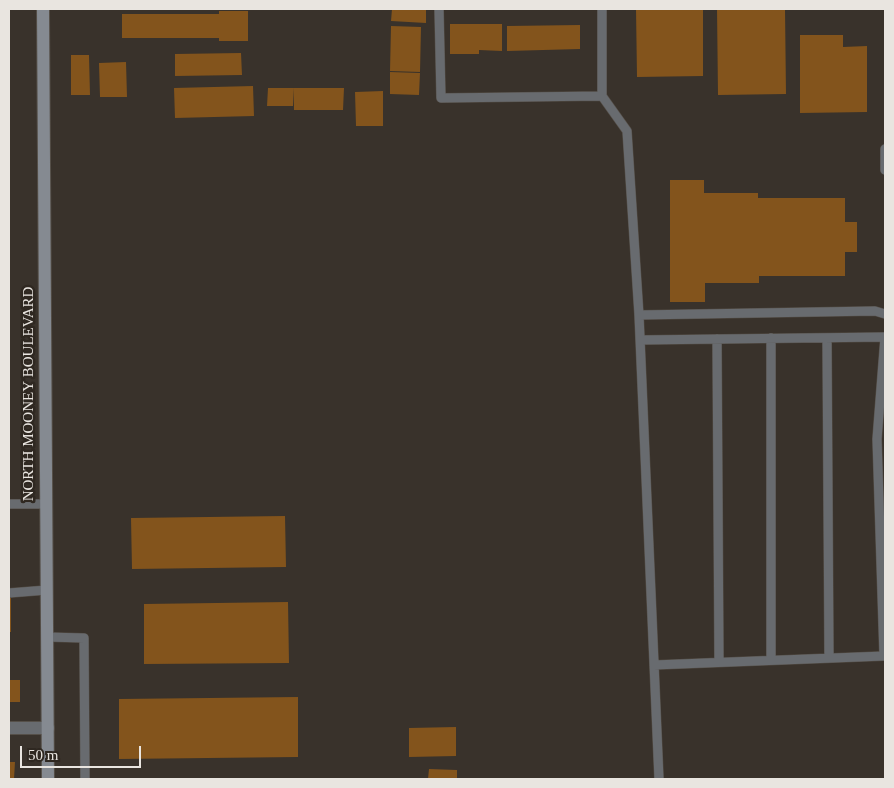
<!DOCTYPE html>
<html>
<head>
<meta charset="utf-8">
<style>
  body { margin:0 }
  #map { position:relative; width:894px; height:788px; overflow:hidden; background:#39322b; font-family:"Times New Roman",serif }
  canvas { display:block }
  .frame { position:absolute; inset:0; border:10px solid #e9e5e0; pointer-events:none }
  .scale { position:absolute; left:20px; top:746px; width:121px; height:22px; box-sizing:border-box; border:2px solid #e9e5e0; border-top:0; padding-left:6px; font-size:15px; line-height:18px; white-space:nowrap; color:#e9e5e0; -webkit-text-stroke:4px #2f2821; paint-order:stroke }
</style>
</head>
<body>
<div id="map">
<canvas width="894" height="788"></canvas>
<div class="frame"></div>
<div class="scale">50 m</div>
</div>
<script>
const context = document.querySelector('canvas').getContext('2d');
context.lineJoin = 'round';
function fill(path, color) { context.fillStyle = color; context.fill(path, 'evenodd'); }
const poly = rows => new Path2D(rows.map(r => 'M' + r).join(''));
function trace(path, color, width, dash) { context.strokeStyle = color; context.lineWidth = width; context.lineCap = dash ? 'butt' : 'round'; context.setLineDash(dash || []); context.stroke(path); }
function write(font, color, halo, rows, align = 'center') {
  context.font = font + ' "Times New Roman",serif'; context.lineWidth = 5; context.setLineDash([]); context.textBaseline = 'middle'; context.strokeStyle = halo; context.fillStyle = color; for (const [text, x, y, turn = 0] of rows) {
    context.save(); context.translate(x, y); context.rotate((+turn || 0) * Math.PI / 180); context.textAlign = isNaN(turn) ? turn : align; if (halo) context.strokeText(text, 0, 0); context.fillText(text, 0, 0); context.restore();
  }
}
fill(poly([
  [392,9,426,9,426,23,391,21],
  [636,9,703,9,703,76,637,77],
  [717,9,785,9,786,94,718,95],
  [219,11,248,11,248,41,219,41,219,38,122,38,122,14,219,14],
  [450,24,502,24,502,51,479,50,479,54,450,54],
  [580,25,580,49,507,51,507,26],
  [391,26,421,27,420,72,390,71],
  [800,35,843,35,843,47,867,46,867,112,800,113],
  [241,53,242,75,175,76,175,54],
  [71,55,89,55,90,95,71,95],
  [126,62,127,97,100,97,99,63],
  [390,72,420,73,419,95,390,94],
  [253,86,254,116,175,118,174,88],
  [268,88,294,88,293,106,267,106],
  [294,88,344,88,343,110,294,110],
  [383,91,383,126,356,126,355,92],
  [670,180,704,180,704,193,758,193,758,198,845,198,845,222,857,222,857,252,845,252,845,276,759,276,759,283,705,283,705,302,670,302],
  [285,516,286,567,132,569,131,518],
  [9,598,11,598,11,632,9,632],
  [288,602,289,663,144,664,144,604],
  [9,680,20,680,20,702,9,702],
  [298,697,298,757,119,759,119,699],
  [456,727,456,756,409,757,409,728],
  [9,762,15,762,14,779,9,779],
  [429,769,457,770,457,779,428,779]
]), '#83541c');
const lane = poly([
  [439,9,441,98,602,96,627,131,639,315,659,779],
  [602,96,602,9],
  [885,149,885,170],
  [639,315,875,311,885,314],
  [771,338,771,660],
  [827,338,829,658],
  [717,339,719,662],
  [640,340,885,337,877,439,884,656,654,665],
  [9,504,46,504],
  [9,593,47,590],
  [47,637,84,638,85,779]
]);
const street = poly([
  [9,728,48,728]
]);
const secondary = poly([
  [43,9,48,779]
]);
trace(lane, '#554f48', 10);
trace(street, '#554f48', 14);
trace(secondary, '#554f48', 14);
trace(lane, '#686b6f', 9);
trace(street, '#686b6f', 12);
trace(secondary, '#858a91', 12);
write('15px', '#e9e5e0', '#2f2821', [
  ["NORTH MOONEY BOULEVARD",29,394,-90]
]);
</script>
</body>
</html>
